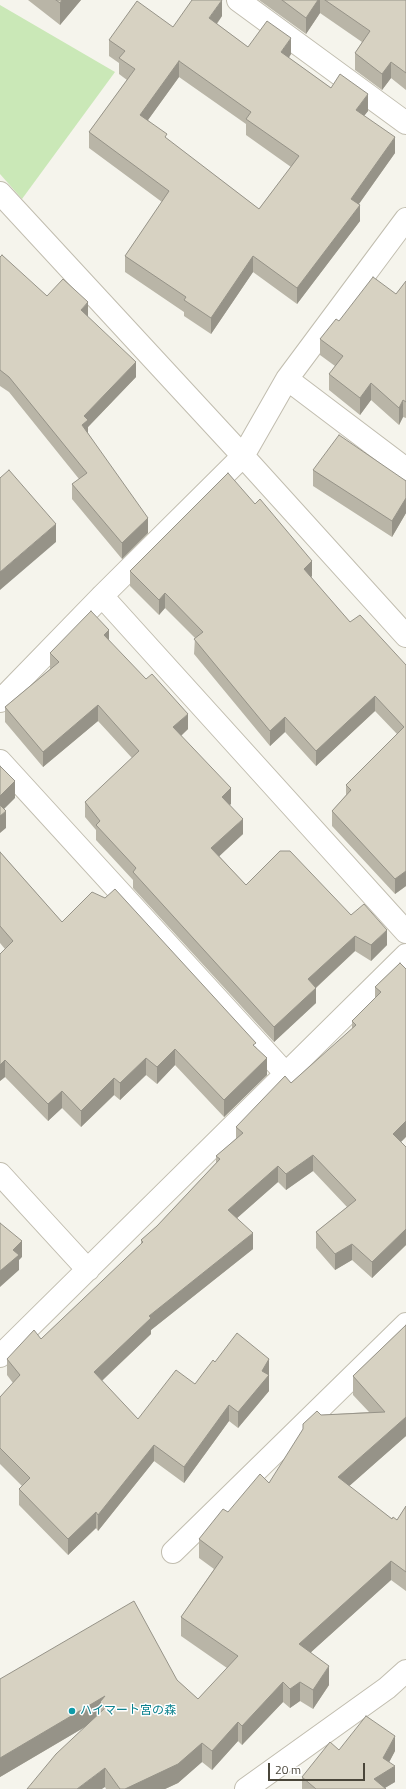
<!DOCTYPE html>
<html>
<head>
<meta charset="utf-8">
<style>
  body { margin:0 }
  #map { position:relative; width:406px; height:1789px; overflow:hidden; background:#f5f4ec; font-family:"Titillium Web",sans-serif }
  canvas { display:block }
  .scale { position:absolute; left:268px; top:1763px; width:97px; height:18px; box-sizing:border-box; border:2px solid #4a463a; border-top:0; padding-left:5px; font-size:12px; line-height:14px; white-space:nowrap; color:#4a463a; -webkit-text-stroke:3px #fff; paint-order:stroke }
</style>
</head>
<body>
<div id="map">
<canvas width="406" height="1789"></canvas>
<div class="scale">20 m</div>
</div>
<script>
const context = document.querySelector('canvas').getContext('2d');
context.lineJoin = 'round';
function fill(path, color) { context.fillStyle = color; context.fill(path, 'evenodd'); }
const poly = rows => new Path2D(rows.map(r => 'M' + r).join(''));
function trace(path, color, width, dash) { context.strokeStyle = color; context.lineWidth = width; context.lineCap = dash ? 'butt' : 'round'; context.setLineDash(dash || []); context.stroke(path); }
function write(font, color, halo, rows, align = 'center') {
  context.font = font + ' "Titillium Web","Noto Sans JP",sans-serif'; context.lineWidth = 3; context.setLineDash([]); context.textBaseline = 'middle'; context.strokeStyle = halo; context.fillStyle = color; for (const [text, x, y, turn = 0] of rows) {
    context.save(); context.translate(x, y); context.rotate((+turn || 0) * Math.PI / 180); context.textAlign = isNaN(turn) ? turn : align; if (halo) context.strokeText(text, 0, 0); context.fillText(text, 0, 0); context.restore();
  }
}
fill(poly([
  [0,5,115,72,22,199,0,174]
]), '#cae8b7');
const street = poly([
  [238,0,406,123],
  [0,193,243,456,406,636],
  [287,379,406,469],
  [102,596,406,932],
  [0,701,102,596,243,456,287,379,406,219],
  [0,761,286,1074],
  [0,1174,88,1270],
  [0,1356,406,955],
  [173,1552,406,1324],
  [246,1789,387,1688,406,1671]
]);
trace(street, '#c1bdaf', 24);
trace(street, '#fff', 22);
fill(poly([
  [28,0,81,0,60,25],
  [259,0,406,0,406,90,391,78,382,90,355,70,355,53,362,42,320,13,306,34],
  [222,16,217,24,248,47,291,54,289,58,331,88,368,111,364,116,395,153,359,204,360,221,297,304,253,272,211,334,184,316,184,312,125,272,125,256,162,202,89,148,89,132,127,80,119,74,119,63,109,56,109,40,173,27],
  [179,77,246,124,246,135,291,167,259,209,167,139,148,120],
  [0,257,47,296,88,317,136,377,88,427,88,433,148,533,122,559,72,499,72,484,79,479,9,392,0,386],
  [406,281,406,418,403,417,399,425,371,400,360,415,329,390,329,374,335,366,320,355,320,339,339,321,396,294],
  [313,470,406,481,406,513,392,537,313,486],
  [130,571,312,576,311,578,350,622,406,665,406,886,395,894,332,826,332,811,346,795,346,785,397,734,375,711,316,766,285,732,270,746,194,654,195,638,165,608,159,615,130,586],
  [109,641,188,729,181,736,231,804,229,805,243,834,219,856,246,885,351,915,387,945,371,961,355,951,316,988,316,1003,274,1042,133,888,133,880,96,840,96,830,85,817,85,802,132,758,98,721,43,767,5,722,5,707,50,669,50,653],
  [0,852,62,922,256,1047,267,1075,224,1117,175,1065,157,1084,146,1075,120,1100,114,1095,81,1127,62,1108,48,1121,5,1077,0,1081,0,954,5,949,0,943],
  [400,963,401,1142,406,1147,406,1245,372,1278,352,1260,335,1270,316,1248,316,1232,347,1207,313,1171,286,1190,278,1182,237,1218,253,1249,151,1330,151,1334,102,1381,138,1419,195,1384,215,1362,269,1359,269,1391,238,1428,229,1421,184,1483,154,1461,98,1531,96,1528,68,1555,19,1505,19,1489,22,1486,0,1464,0,1397,13,1383,7,1375,7,1359,41,1339,141,1244,141,1240,157,1226,216,1163,216,1156,236,1139,236,1127,291,1083,352,1029,352,1021,375,998,375,987],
  [406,1325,406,1436,349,1486,392,1519,397,1520,406,1506,406,1591,391,1580,311,1652,329,1685,313,1709,300,1701,290,1708,283,1702,242,1745,238,1741,212,1770,202,1762,178,1783,165,1789,106,1789,105,1787,85,1727,0,1777,0,1679,177,1680,198,1699,227,1668,181,1636,181,1617,214,1569,199,1558,199,1539,228,1512,269,1483,321,1415,369,1412,353,1395,353,1376],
  [395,1751,389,1762,395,1782,385,1788,386,1789,302,1789,302,1777]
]), '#b9b5a7');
fill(poly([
  [62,0,81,0,60,25,60,3],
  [222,0,222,16,209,34,209,18],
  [318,0,320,0,320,13,306,34,306,18],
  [291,38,291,54,281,68,281,52],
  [179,61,179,77,140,131,140,115],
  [391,62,391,78,382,90,382,74],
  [368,94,368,111,356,126,356,110],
  [395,137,395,153,351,215,351,199],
  [360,205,360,221,297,304,297,288],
  [253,256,253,272,211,334,211,318],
  [88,302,88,317,81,310],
  [136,362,136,377,88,427,88,436,82,425,84,416],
  [371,383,371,400,360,415,360,398],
  [403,400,403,417,399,425,399,408],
  [406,498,406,513,392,537,392,521],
  [148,518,148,533,122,559,122,543],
  [56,524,56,542,0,590,0,572],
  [312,561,312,576,304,584,304,569],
  [165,593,165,608,159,615,159,600],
  [109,630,109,645,104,635],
  [375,696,375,711,316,766,316,751],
  [98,705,98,721,43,767,43,752],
  [188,714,188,729,173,743,173,727],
  [285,717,285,732,270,746,270,731],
  [15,781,15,798,0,813,0,796],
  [231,788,231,804,222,812,222,797],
  [6,811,6,828,0,833,0,816],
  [243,819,243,834,211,864,211,848],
  [406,871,406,886,395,894,395,879],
  [387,930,387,945,371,961,371,945],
  [355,936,355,951,308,995,308,979],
  [316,988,316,1003,274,1042,274,1027],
  [175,1049,175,1065,157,1084,157,1067],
  [146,1058,146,1075,120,1100,120,1083],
  [267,1058,267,1075,224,1117,224,1100],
  [5,1060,5,1077,0,1081,0,1065],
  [114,1078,114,1095,81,1127,81,1111],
  [62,1091,62,1108,48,1121,48,1104],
  [406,1121,406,1137,393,1150,393,1134],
  [313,1155,313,1171,286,1190,286,1174],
  [278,1166,278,1182,228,1226,228,1210],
  [406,1229,406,1245,372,1278,372,1262],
  [253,1233,253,1249,151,1330,151,1334,94,1388,94,1372,149,1316],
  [22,1241,22,1257,19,1260,19,1270,0,1287,0,1271,13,1250],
  [352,1244,352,1260,335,1270,335,1254],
  [269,1359,269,1391,238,1428,238,1412],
  [229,1405,229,1421,184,1483,184,1467],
  [406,1417,406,1436,338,1496,338,1477],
  [154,1445,154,1461,98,1531,98,1515],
  [96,1512,96,1528,68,1555,68,1539],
  [391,1561,391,1580,299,1663,299,1644],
  [329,1666,329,1685,313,1709,313,1690],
  [283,1682,283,1702,242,1745,242,1726],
  [300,1682,300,1701,290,1708,290,1689],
  [105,1696,105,1708,100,1702,100,1718,0,1777,0,1758],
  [238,1722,238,1741,212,1770,212,1751],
  [395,1736,395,1751,383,1774,383,1758],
  [202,1743,202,1762,178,1783,165,1789,125,1789],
  [395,1766,395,1782,383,1789,374,1779],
  [105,1768,105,1787,102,1789,77,1789]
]), '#969388');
const building = poly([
  [56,0,62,0,60,3,56,0],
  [192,0,222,0,209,18,248,47,267,21,291,38,281,52,331,88,340,74,368,94,356,110,395,137,351,199,360,205,297,288,253,256,211,318,184,300,186,297,125,256,169,191,89,132,135,69,119,58,125,51,109,40,137,1,173,27,192,0],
  [179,61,251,112,246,119,299,156,259,209,165,137,167,134,140,115,179,61],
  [282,0,318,0,306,18,282,0],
  [325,0,406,0,406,73,391,62,382,74,355,53,370,31,325,0],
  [2,255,47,296,63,279,88,302,81,310,136,362,84,416,88,420,82,425,148,518,122,543,72,484,87,473,9,377,0,370,0,257,2,255],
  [373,277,396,294,406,281,406,402,403,400,399,408,371,383,360,398,329,374,343,356,320,339,336,319,339,321,373,277],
  [339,435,406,481,406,498,392,521,313,470,339,435],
  [9,470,56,524,0,572,0,478,9,470],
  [228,473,255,504,260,499,312,561,304,569,350,622,360,615,406,665,406,871,395,879,332,811,351,790,346,785,404,727,375,696,316,751,285,717,270,731,194,639,203,632,165,593,159,600,130,571,228,473],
  [91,611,109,630,104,635,146,679,152,674,188,714,173,727,231,788,222,797,243,819,211,848,246,885,280,851,290,851,351,915,364,904,387,930,371,945,355,936,308,979,316,988,274,1027,133,872,136,868,96,825,100,821,85,802,139,751,98,705,43,752,5,707,59,662,50,653,91,611],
  [0,766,15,781,0,796,0,766],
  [0,805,6,811,0,816,0,805],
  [0,852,62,922,92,892,105,898,115,889,256,1043,253,1045,267,1058,224,1100,175,1049,157,1067,146,1058,120,1083,114,1078,81,1111,62,1091,48,1104,5,1060,0,1065,0,954,13,941,0,926,0,852],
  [400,963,406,969,406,1121,393,1134,406,1147,406,1229,372,1262,352,1244,335,1254,316,1232,356,1200,313,1155,286,1174,278,1166,228,1210,253,1233,149,1316,151,1318,94,1372,138,1419,176,1370,195,1384,213,1360,215,1362,237,1333,269,1359,262,1371,269,1375,238,1412,229,1405,184,1467,154,1445,98,1515,96,1512,68,1539,19,1489,30,1478,0,1448,0,1397,20,1375,7,1359,34,1330,41,1339,143,1242,141,1240,157,1226,220,1159,216,1156,243,1133,236,1127,285,1076,291,1083,356,1025,352,1021,381,992,375,987,400,963],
  [0,1223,22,1241,13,1250,19,1255,0,1271,0,1223],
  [406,1325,406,1417,338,1477,392,1519,393,1517,397,1520,406,1506,406,1572,391,1561,299,1644,329,1666,313,1690,300,1682,290,1689,283,1682,242,1726,238,1722,212,1751,202,1743,178,1764,125,1789,120,1789,105,1768,77,1789,27,1789,56,1754,105,1708,100,1702,105,1696,0,1758,0,1679,134,1601,177,1680,198,1699,238,1656,181,1617,223,1557,199,1539,223,1509,228,1512,260,1474,269,1483,303,1429,303,1424,317,1411,321,1415,385,1412,353,1376,406,1325],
  [366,1716,395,1736,383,1758,395,1766,374,1779,386,1789,316,1789,302,1777,330,1742,339,1750,366,1716]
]);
fill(building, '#d7d2c2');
trace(building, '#969388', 1);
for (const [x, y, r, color] of [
  [72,1711,4,"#0f9aa8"]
]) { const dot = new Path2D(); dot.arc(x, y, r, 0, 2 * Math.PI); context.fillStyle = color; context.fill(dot); trace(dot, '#fff', 1.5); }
write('12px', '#0d838f', '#fff', [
  ["ハイマート宮の森",80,1711]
], 'left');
</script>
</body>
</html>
